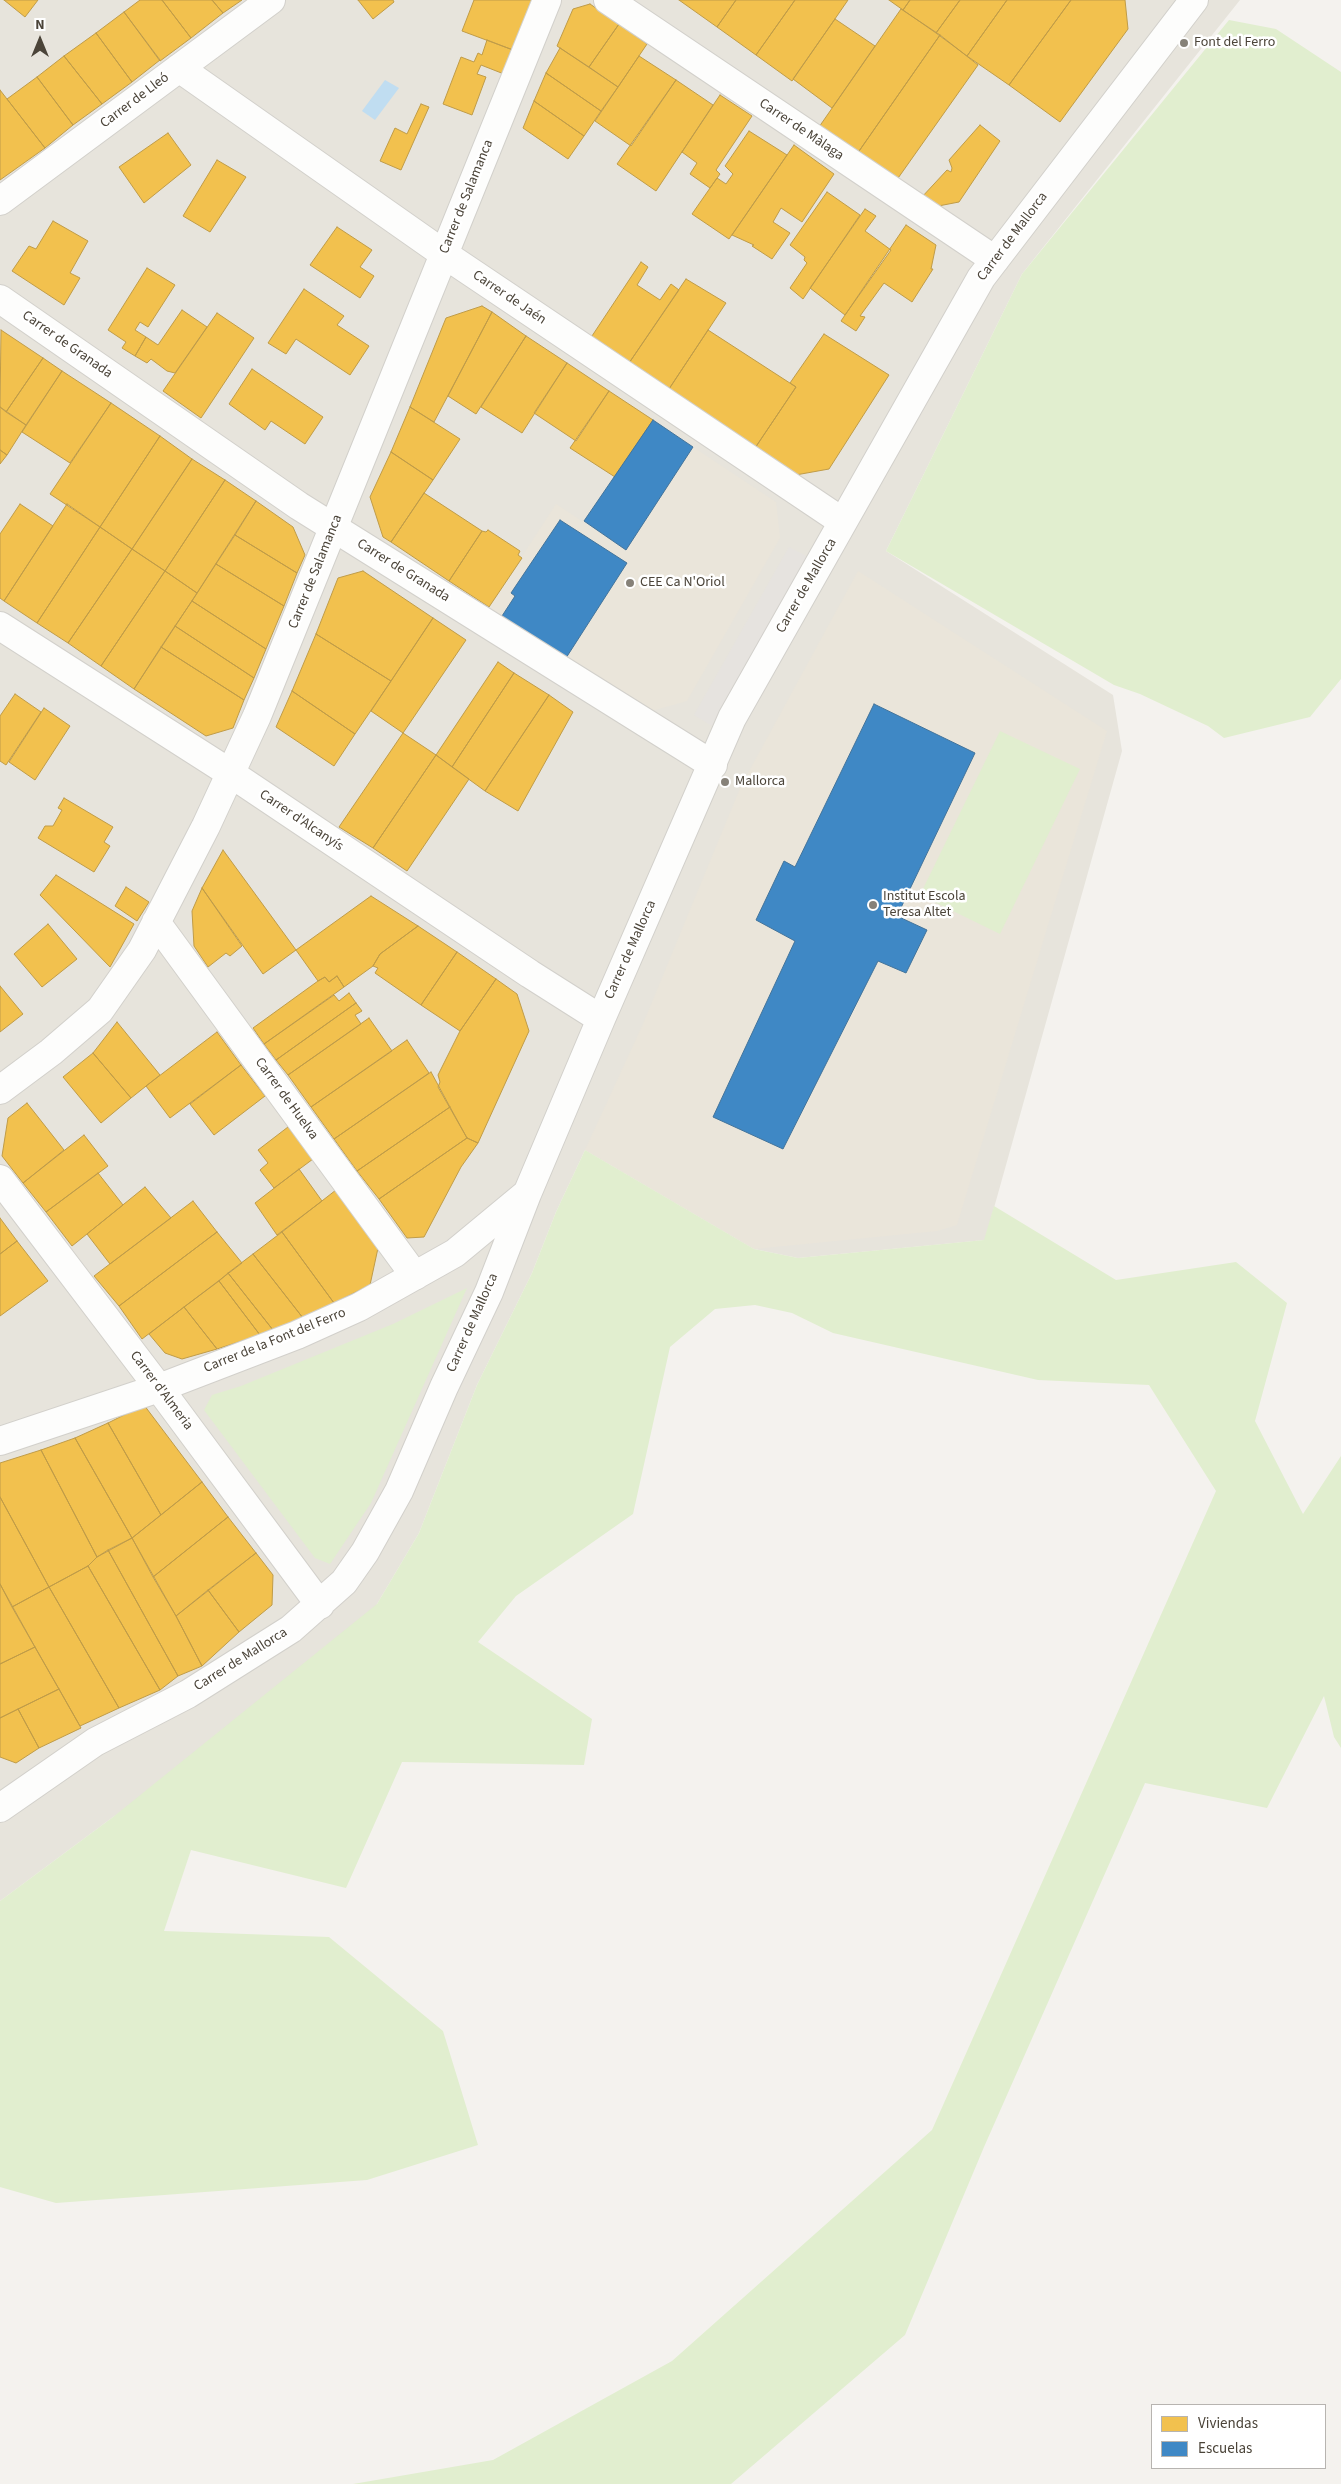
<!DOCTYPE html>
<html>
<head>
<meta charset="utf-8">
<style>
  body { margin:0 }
  #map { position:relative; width:1341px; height:2484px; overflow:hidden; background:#f4f2ee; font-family:"Source Sans 3",sans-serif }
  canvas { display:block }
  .legend { position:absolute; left:1151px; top:2404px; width:175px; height:65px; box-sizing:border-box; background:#fff; border:1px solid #b7b4b0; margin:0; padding:6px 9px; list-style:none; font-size:15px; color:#4b4439 }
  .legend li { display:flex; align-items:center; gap:10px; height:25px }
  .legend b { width:25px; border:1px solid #b7b4b0 }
  .north { position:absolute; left:15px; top:15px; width:50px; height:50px; -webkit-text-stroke:4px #fff; paint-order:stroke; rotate:0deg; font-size:14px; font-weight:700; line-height:20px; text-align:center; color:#4b4439 }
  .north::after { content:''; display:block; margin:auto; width:18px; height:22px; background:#4b4439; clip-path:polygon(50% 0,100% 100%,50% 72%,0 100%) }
</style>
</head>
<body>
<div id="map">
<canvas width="1341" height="2484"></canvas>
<ul class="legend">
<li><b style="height:14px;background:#f2c14e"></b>Viviendas</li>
<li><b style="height:14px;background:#3f88c5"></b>Escuelas</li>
</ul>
<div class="north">N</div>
</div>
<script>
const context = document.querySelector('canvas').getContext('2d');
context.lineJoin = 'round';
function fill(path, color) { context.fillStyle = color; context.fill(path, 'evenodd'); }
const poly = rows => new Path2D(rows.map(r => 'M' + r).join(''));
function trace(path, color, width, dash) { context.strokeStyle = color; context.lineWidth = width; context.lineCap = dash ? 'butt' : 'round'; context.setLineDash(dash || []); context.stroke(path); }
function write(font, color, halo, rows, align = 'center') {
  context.font = font + ' "Source Sans 3",sans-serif'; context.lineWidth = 5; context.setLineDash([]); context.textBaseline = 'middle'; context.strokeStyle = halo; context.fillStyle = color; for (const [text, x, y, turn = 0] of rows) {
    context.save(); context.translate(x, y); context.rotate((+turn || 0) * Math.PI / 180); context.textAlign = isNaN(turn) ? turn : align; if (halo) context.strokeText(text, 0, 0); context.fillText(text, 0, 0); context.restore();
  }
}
fill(poly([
  [0,0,1240,0,1022,274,886,551,1113,695,1122,751,985,1240,798,1258,754,1249,585,1150,556,1212,532,1273,477,1385,419,1533,377,1604,366,1653,113,1817,0,1901]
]), '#e7e4dc');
fill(poly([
  [693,447,776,502,780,538,687,701,648,712,489,607,556,504,626,550],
  [858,571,1107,731,957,1225,937,1231,754,1249,585,1150,643,1024,741,786]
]), '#eae5da');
fill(poly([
  [1229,20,1276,29,1341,72,1341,679,1310,717,1224,738,1208,726,1140,694,1114,685,886,551,1022,274],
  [1000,731,1080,769,1000,934,920,895],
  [585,1150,754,1249,798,1258,984,1240,994,1206,1116,1280,1236,1262,1287,1303,1255,1421,1303,1514,1341,1456,1341,1748,1334,1737,1324,1696,1267,1808,1145,1783,984,2147,905,2335,731,2484,353,2484,493,2460,672,2361,932,2130,1216,1491,1149,1385,1038,1380,833,1333,792,1313,755,1305,715,1309,670,1347,633,1514,516,1596,478,1642,592,1719,584,1765,402,1762,346,1888,191,1850,164,1931,329,1937,443,2031,478,2145,367,2180,56,2203,0,2187,0,1901,113,1817,377,1604,419,1533,477,1385,532,1273,556,1212],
  [467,1288,371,1503,330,1564,315,1558,204,1410,212,1395,241,1386,393,1324]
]), '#e1eecf');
fill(poly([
  [789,547,812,559,715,728,694,715]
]), '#e6e3df');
fill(poly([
  [385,80,399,88,375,120,362,111]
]), '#c0ddf1');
const homes = poly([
  [4,0,38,0,25,17,4,0],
  [140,0,162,0,191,38,160,61,124,12,140,0],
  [162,0,212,0,223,13,191,38,162,0],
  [212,0,242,0,223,13,212,0],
  [358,0,393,0,394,2,373,19,358,0],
  [474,0,534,0,513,50,462,31,474,0],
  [679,0,736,0,717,27,679,0],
  [736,0,795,0,756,55,717,27,736,0],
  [795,0,848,0,792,81,756,55,795,0],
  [889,0,910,0,903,10,889,0],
  [910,0,960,0,936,33,903,10,910,0],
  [960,0,1007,0,967,56,936,33,960,0],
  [1007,0,1071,0,1009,85,967,56,1007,0],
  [1071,0,1125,0,1128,29,1060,122,1009,85,1071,0],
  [590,4,619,24,589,67,557,46,573,9,590,4],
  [901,9,940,35,857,154,819,127,901,9],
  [124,12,160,60,132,82,96,33,124,12],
  [835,19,875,46,832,108,793,79,835,19],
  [619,24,647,44,618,87,589,67,619,24],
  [96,33,132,82,102,104,64,56,96,33],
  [940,35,978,65,896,181,857,154,940,35],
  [487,40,513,50,504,74,481,65,477,74,486,77,472,115,443,104,461,57,474,62,478,53,482,55,487,40],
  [560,48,618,87,601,111,546,73,560,48],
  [64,56,102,104,73,125,37,77,64,56],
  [639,56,676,80,631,146,595,121,639,56],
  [546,73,601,111,584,136,534,101,546,73],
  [37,77,73,125,45,148,7,99,37,77],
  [676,80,713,105,656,191,617,164,676,80],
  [0,90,45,148,0,180,0,90],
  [720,95,752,116,716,170,720,174,710,188,690,174,697,163,682,152,720,95],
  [534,101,584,136,568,159,523,128,534,101],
  [421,104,429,107,401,170,380,161,395,128,407,134,421,104],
  [980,125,1000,141,959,202,933,207,921,198,947,170,951,172,952,168,949,160,980,125],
  [749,131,787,155,729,239,692,214,717,178,726,184,733,174,725,166,749,131],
  [168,133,191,165,144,203,119,167,168,133],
  [794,145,834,174,802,222,781,208,773,222,790,233,772,259,752,246,754,245,732,235,794,145],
  [217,160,246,177,210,232,183,216,217,160],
  [827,192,860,215,803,299,790,288,807,263,804,260,805,257,790,245,827,192],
  [865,209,876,216,865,231,891,250,845,315,810,288,865,209],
  [53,221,88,241,70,273,80,278,64,305,12,271,29,246,36,249,53,221],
  [906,225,936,245,931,269,933,269,912,302,884,283,860,316,865,317,856,331,841,321,906,225],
  [337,227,372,250,360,267,374,276,360,298,310,265,337,227],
  [641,262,648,267,637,285,660,300,671,284,679,290,627,366,588,342,641,262],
  [147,268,175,285,148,327,140,322,135,330,146,337,135,356,122,348,126,342,108,330,147,268],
  [686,279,726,303,665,395,627,366,686,279],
  [304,289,344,316,337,325,369,346,350,375,296,339,286,354,268,343,304,289],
  [482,306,492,312,434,422,410,407,446,318,482,306],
  [182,310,207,327,175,373,167,371,151,359,147,363,135,356,146,337,158,345,182,310],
  [492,312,526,336,476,414,448,396,492,312],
  [217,313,254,338,201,418,163,391,217,313],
  [1,330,43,358,6,412,0,407,1,330],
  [708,330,796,387,753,451,665,395,708,330],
  [824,334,889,375,829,469,790,476,753,451,796,387,790,383,824,334],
  [526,336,567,363,522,433,481,407,526,336],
  [43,358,62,371,26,425,6,412,43,358],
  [567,363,609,391,576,441,534,413,567,363],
  [252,369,323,417,305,444,271,421,265,430,229,404,252,369],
  [62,371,111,403,70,463,22,432,62,371],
  [609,391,653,420,615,477,570,448,609,391],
  [111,403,160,436,100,527,50,494,111,403],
  [0,407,26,425,7,455,0,450,0,407],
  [410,407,460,439,433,480,391,452,410,407],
  [160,436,192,459,132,549,100,527,160,436],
  [0,450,7,455,0,464,0,450],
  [391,452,433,480,391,542,383,537,370,497,391,452],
  [192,459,225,480,165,571,132,549,192,459],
  [225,480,256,501,197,593,165,571,225,480],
  [424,493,482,531,449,581,391,542,424,493],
  [256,501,293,527,305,555,297,573,235,535,256,501],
  [20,504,53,526,4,601,0,598,0,534,20,504],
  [67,504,100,527,37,623,4,601,67,504],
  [100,527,132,549,68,643,37,623,100,527],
  [488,530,520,551,518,555,522,558,489,607,449,581,482,531,486,532,488,530],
  [235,535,297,573,284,606,216,564,235,535],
  [132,549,165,571,101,666,68,643,132,549],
  [216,564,284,606,266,649,192,601,216,564],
  [165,571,197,593,134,689,101,666,165,571],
  [363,571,433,618,391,681,316,634,338,578,363,571],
  [192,601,266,649,254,678,175,626,192,601],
  [433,618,466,640,403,733,371,711,433,618],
  [175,626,254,678,244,700,161,647,175,626],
  [316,634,391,681,355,734,292,691,316,634],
  [161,647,244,700,233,728,206,736,134,689,161,647],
  [498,662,514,673,452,767,436,755,498,662],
  [514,673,549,695,485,791,452,767,514,673],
  [292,691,355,734,334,766,276,727,292,691],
  [15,694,41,712,6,765,0,761,0,716,15,694],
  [549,695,573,712,518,811,485,791,549,695],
  [44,708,70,726,35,780,9,762,44,708],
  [403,733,436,755,373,848,339,827,403,733],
  [436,755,469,779,407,871,373,848,436,755],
  [64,798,113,827,104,842,110,846,94,872,38,838,45,826,53,826,62,810,58,808,64,798],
  [223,850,296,950,263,974,202,888,223,850],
  [56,875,134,924,110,967,40,895,56,875],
  [126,887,149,902,137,921,115,906,126,887],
  [202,888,242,946,230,956,226,953,208,967,194,946,192,911,202,888],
  [371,896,418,926,380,954,373,966,344,987,337,976,329,982,325,977,318,981,296,950,371,896],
  [48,924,77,959,42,987,14,954,48,924],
  [418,926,457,952,421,1005,375,973,378,968,373,966,380,954,418,926],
  [457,952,496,979,460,1031,421,1005,457,952],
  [337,976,344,987,264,1044,253,1028,318,981,325,977,329,982,337,976],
  [496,979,517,994,529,1031,478,1143,467,1138,438,1087,440,1082,438,1075,460,1031,496,979],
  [0,986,23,1014,0,1032,0,986],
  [349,993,356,1003,276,1060,264,1044,334,995,339,1001,349,993],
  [356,1003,362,1011,355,1015,361,1024,288,1075,276,1060,356,1003],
  [369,1018,392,1051,311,1107,288,1075,369,1018],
  [117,1022,160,1075,131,1098,93,1053,117,1022],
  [217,1032,241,1065,170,1118,146,1086,217,1032],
  [407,1040,429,1073,334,1139,311,1107,407,1040],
  [93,1053,131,1098,101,1123,63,1077,93,1053],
  [241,1065,265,1096,214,1135,190,1104,241,1065],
  [431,1072,450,1107,357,1171,334,1139,431,1072],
  [27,1103,64,1150,23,1183,2,1156,8,1118,27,1103],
  [450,1107,467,1138,379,1199,357,1171,450,1107],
  [288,1127,313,1159,274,1188,260,1170,268,1163,258,1150,288,1127],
  [84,1135,108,1166,46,1212,23,1183,84,1135],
  [467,1138,478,1143,461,1167,424,1237,407,1238,379,1199,467,1138],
  [299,1169,322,1201,277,1235,255,1203,299,1169],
  [98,1173,123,1205,72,1246,46,1212,98,1173],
  [145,1187,171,1218,110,1264,87,1234,145,1187],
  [336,1190,378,1248,370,1285,334,1303,282,1232,336,1190],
  [193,1201,217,1232,119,1306,94,1276,193,1201],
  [0,1218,17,1241,0,1254,0,1218],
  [217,1232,242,1263,142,1339,119,1306,217,1232],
  [282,1232,334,1303,303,1318,253,1254,282,1232],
  [17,1241,48,1281,0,1316,0,1254,17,1241],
  [253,1254,303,1318,273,1330,228,1273,253,1254],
  [228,1273,273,1330,260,1335,219,1281,228,1273],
  [219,1281,260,1335,217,1349,184,1307,219,1281],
  [184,1307,217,1349,182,1359,165,1353,149,1334,184,1307],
  [144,1405,202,1482,161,1515,108,1423,144,1405],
  [108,1423,161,1515,132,1538,75,1438,108,1423],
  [75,1438,132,1538,97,1557,41,1450,75,1438],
  [41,1450,97,1557,88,1566,49,1587,0,1497,0,1463,41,1450],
  [202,1482,228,1517,153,1577,132,1538,202,1482],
  [0,1497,49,1587,12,1607,0,1584,0,1497],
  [228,1517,256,1553,176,1616,153,1577,228,1517],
  [132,1538,176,1616,202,1666,178,1676,108,1550,132,1538],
  [108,1550,178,1676,160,1690,88,1566,97,1557,108,1550],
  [256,1553,273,1575,272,1605,239,1632,208,1590,256,1553],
  [88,1566,160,1690,119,1708,49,1587,88,1566],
  [0,1584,35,1647,0,1664,0,1584],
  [49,1587,119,1708,80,1726,12,1607,49,1587],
  [208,1590,239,1632,202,1666,176,1616,208,1590],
  [35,1647,59,1689,0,1718,0,1664,35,1647],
  [59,1689,81,1728,39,1748,18,1709,59,1689],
  [18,1709,39,1748,16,1763,0,1757,0,1718,18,1709]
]);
fill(homes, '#f2c14e');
trace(homes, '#c09c48', 1);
const schools = poly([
  [653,420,693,447,626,550,584,521,653,420],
  [560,520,627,563,566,658,502,616,515,596,511,593,560,520],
  [874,704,975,753,897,916,927,930,906,973,878,961,783,1149,713,1117,795,941,756,920,784,861,795,867,874,704]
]);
fill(schools, '#3f88c5');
trace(schools, '#43749b', 1);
const minor = poly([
  [608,0,995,260],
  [179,68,444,254,843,522],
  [0,201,271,0],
  [0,299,299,506,713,765],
  [0,626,230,773,530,974,601,1019],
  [156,922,415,1276],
  [0,1090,51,1052,100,1010,142,950,206,826,257,716,547,0],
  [0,1179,159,1388,320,1605],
  [0,1441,159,1388,297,1335,359,1307,455,1253,525,1195],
  [0,1808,95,1742,188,1694,291,1629,344,1582,365,1552,399,1491,444,1387,489,1292,527,1194,601,1019,732,718,981,278,1194,0]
]);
trace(minor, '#d2d0cb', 30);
trace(minor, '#fdfdfc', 28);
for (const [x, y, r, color] of [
  [1184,43,5,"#868178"],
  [630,583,5,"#868178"],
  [725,782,5,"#868178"],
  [873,905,5,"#868178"]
]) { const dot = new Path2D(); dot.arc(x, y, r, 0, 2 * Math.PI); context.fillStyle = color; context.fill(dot); trace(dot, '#fff', 2); }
write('14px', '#4b4439', '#fff', [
  ["Font del Ferro",1194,43],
  ["CEE Ca N'Oriol",640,583],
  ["Mallorca",735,782],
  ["Institut Escola",883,897],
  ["Teresa Altet",883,913]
], 'left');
write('14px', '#4b4439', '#fff', [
  ["Carrer de Lleó",135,101,-37],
  ["Carrer de Màlaga",801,130,34],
  ["Carrer de Salamanca",467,197,-68],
  ["Carrer de Mallorca",1013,237,-53],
  ["Carrer de Jaén",509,298,34],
  ["Carrer de Granada",67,345,35],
  ["Carrer de Granada",403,571,32],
  ["Carrer de Salamanca",316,572,-68],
  ["Carrer de Mallorca",807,586,-60],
  ["Carrer d'Alcanyís",301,821,34],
  ["Carrer de Mallorca",631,950,-66],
  ["Carrer de Huelva",286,1099,54],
  ["Carrer de Mallorca",473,1323,-66],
  ["Carrer de la Font del Ferro",275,1341,-22],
  ["Carrer d'Almeria",161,1391,53],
  ["Carrer de Mallorca",241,1660,-32]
]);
</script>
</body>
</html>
